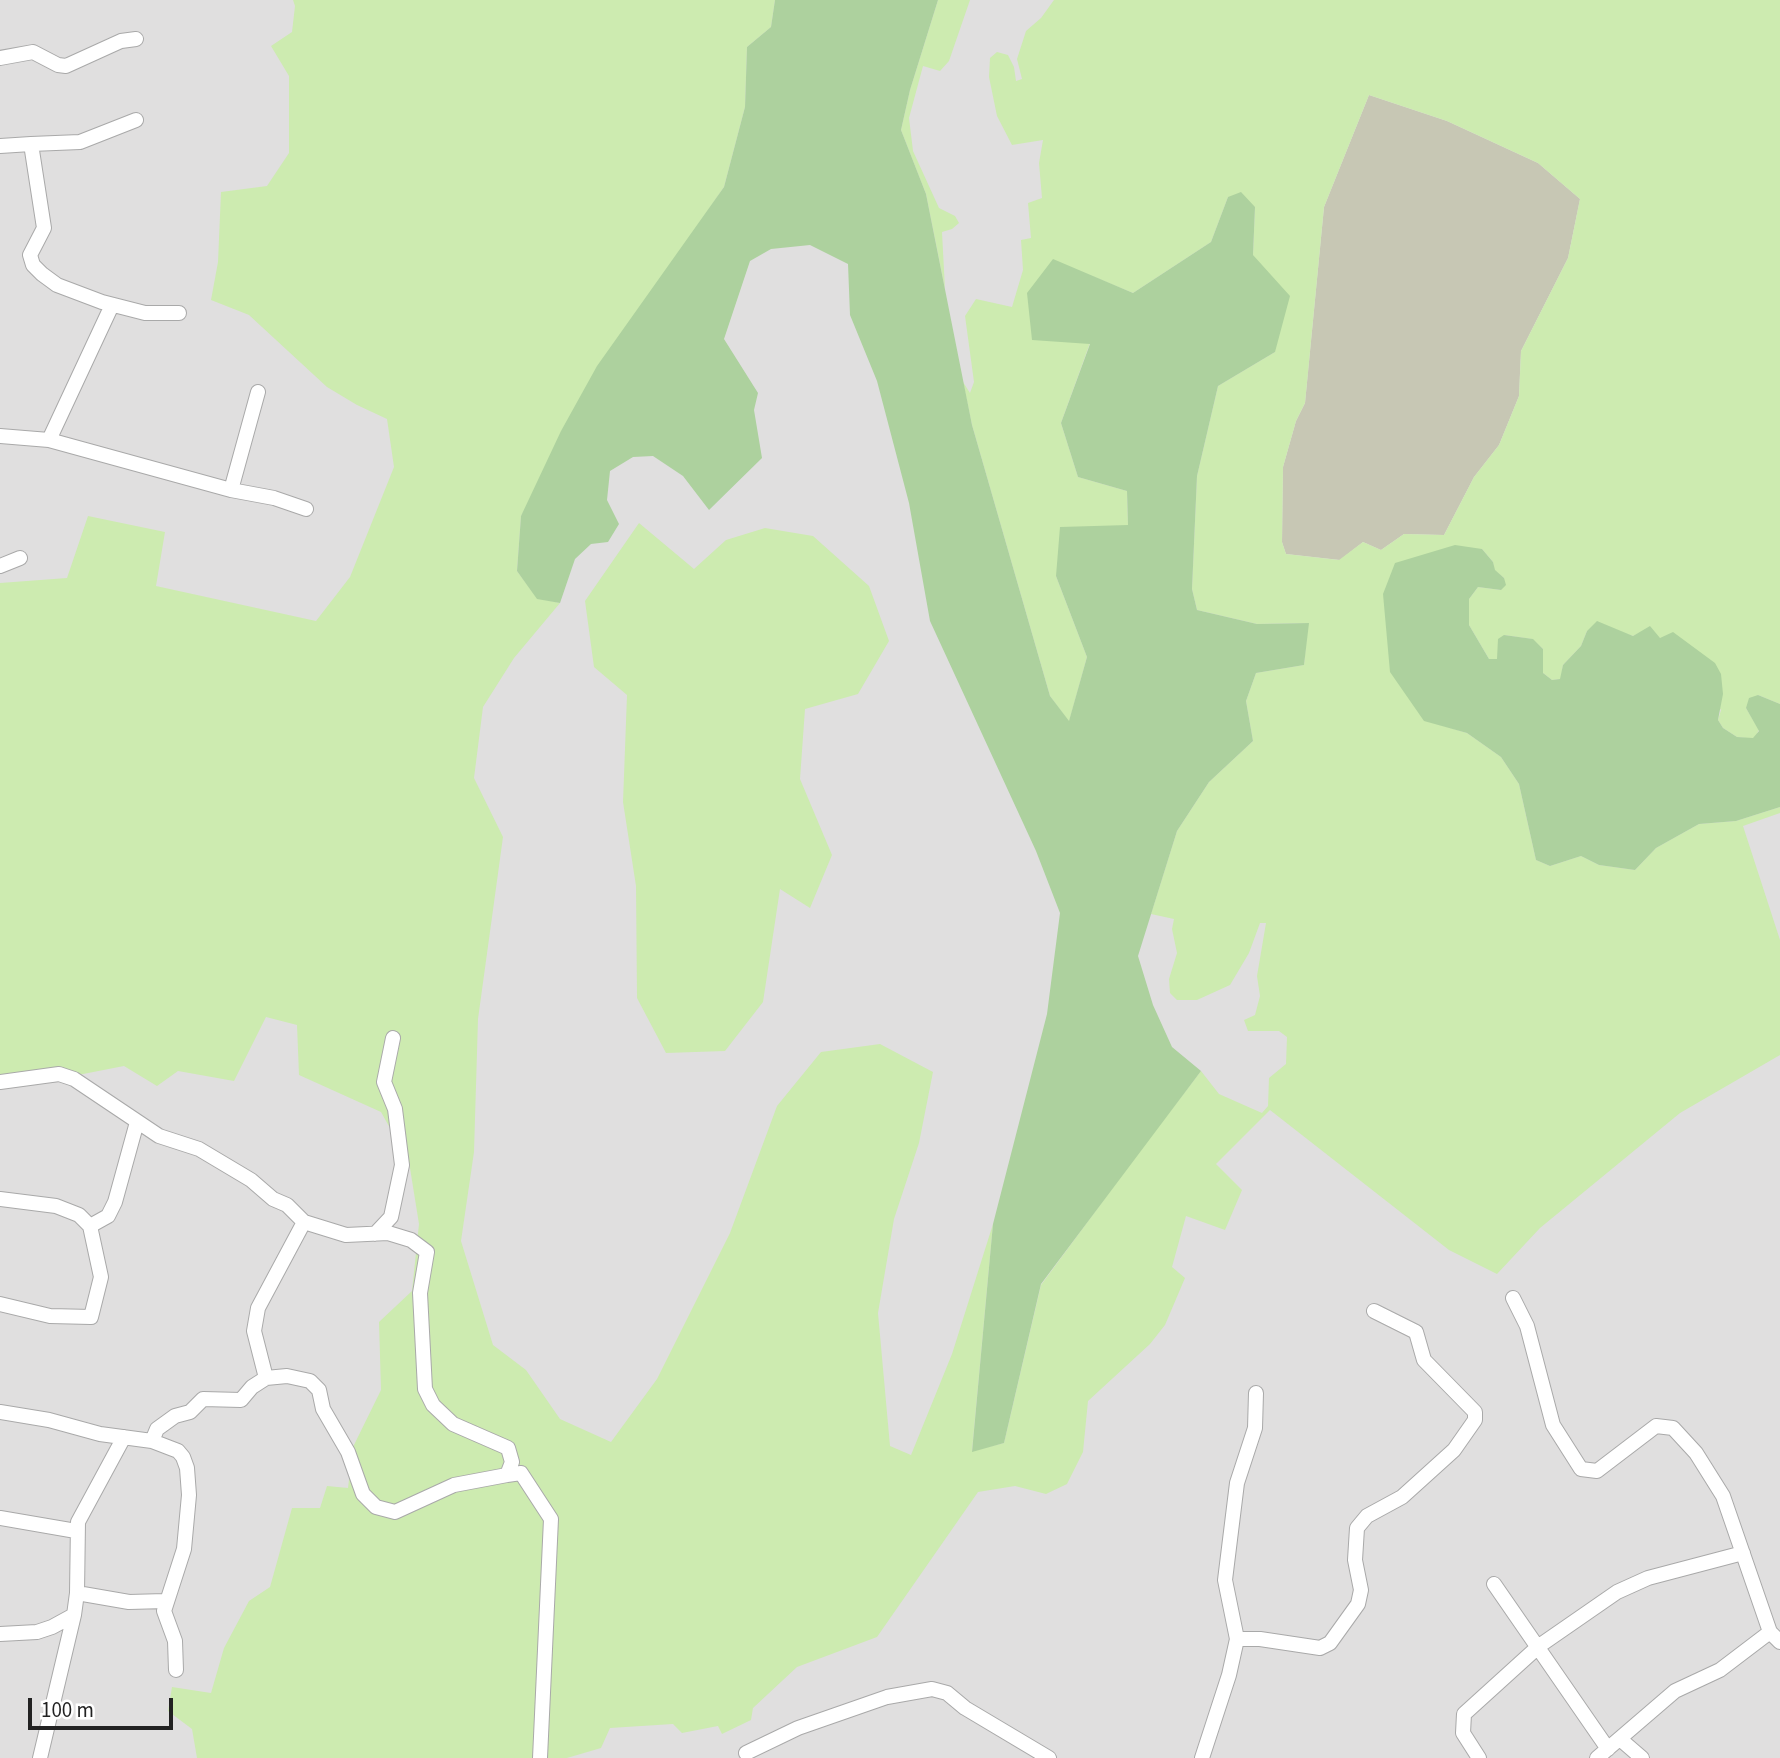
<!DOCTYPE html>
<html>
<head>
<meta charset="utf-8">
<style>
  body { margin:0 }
  #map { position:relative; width:1780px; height:1758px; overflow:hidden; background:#f2efe9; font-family:"Source Sans 3",sans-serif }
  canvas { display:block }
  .scale { position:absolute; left:28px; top:1698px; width:145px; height:32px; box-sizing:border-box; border:4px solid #222; border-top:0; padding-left:9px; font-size:21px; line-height:24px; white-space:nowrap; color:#222; -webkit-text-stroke:5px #fff; paint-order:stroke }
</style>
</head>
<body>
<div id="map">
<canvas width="1780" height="1758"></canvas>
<div class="scale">100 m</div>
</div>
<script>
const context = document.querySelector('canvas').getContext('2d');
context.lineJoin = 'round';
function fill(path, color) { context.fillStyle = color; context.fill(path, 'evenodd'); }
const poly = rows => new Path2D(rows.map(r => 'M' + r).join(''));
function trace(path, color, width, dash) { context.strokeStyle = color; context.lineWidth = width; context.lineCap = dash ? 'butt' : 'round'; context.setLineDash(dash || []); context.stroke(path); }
fill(poly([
  [0,0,1780,0,1780,1758,0,1758]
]), '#e0dfdf');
fill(poly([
  [1369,95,1447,121,1538,163,1580,199,1568,258,1521,351,1519,396,1499,445,1474,477,1444,535,1404,534,1381,550,1363,542,1340,560,1286,554,1282,542,1283,467,1296,421,1305,403,1324,207]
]), '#c7c7b4');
fill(poly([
  [293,0,775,0,771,27,747,47,745,107,724,187,663,276,521,516,517,571,537,598,560,603,514,658,483,707,474,778,503,837,478,1019,474,1152,461,1241,493,1345,526,1370,560,1419,611,1442,657,1379,730,1233,777,1106,821,1052,880,1044,933,1072,919,1143,894,1219,878,1313,890,1446,911,1455,952,1354,993,1224,972,1451,1004,1443,1041,1285,1142,1148,1201,1071,1219,1094,1262,1113,1268,1106,1269,1078,1286,1064,1287,1037,1279,1031,1248,1031,1244,1020,1255,1015,1260,996,1257,976,1266,923,1260,923,1249,953,1230,985,1197,1000,1177,1000,1170,993,1169,979,1177,953,1172,929,1174,919,1151,914,1177,831,1209,782,1253,741,1246,701,1256,673,1304,665,1308,623,1257,624,1197,610,1192,589,1197,476,1218,386,1275,352,1253,255,1255,207,1228,197,1211,242,1133,293,1053,260,1090,343,1061,423,1078,477,1127,491,1128,525,1056,576,1087,657,1069,722,1050,696,972,425,963,382,970,393,974,382,965,316,976,299,1012,307,1023,270,1021,240,1031,238,1028,203,1042,198,1039,163,1043,140,1012,145,997,116,989,77,990,58,997,52,1008,55,1014,67,1016,81,1022,79,1017,59,1026,31,1041,18,1054,0,1780,0,1780,704,1758,695,1746,708,1759,730,1754,739,1737,737,1723,728,1718,720,1721,710,1660,638,1645,630,1633,636,1606,627,1587,631,1581,646,1563,665,1561,679,1552,680,1543,673,1543,649,1532,639,1504,635,1498,659,1489,659,1469,625,1469,599,1478,587,1501,590,1504,578,1494,570,1493,562,1482,549,1424,720,1467,733,1501,757,1519,784,1536,860,1550,866,1581,856,1599,865,1635,870,1656,848,1699,824,1736,821,1780,807,1780,813,1743,826,1780,940,1780,1055,1680,1113,1540,1228,1497,1274,1449,1250,1270,1110,1216,1164,1242,1190,1225,1230,1186,1216,1172,1267,1185,1278,1165,1325,1150,1344,1088,1401,1083,1452,1067,1484,1046,1494,1015,1486,978,1492,877,1637,797,1667,753,1708,751,1720,722,1734,718,1726,682,1733,673,1724,610,1728,601,1748,567,1758,197,1758,192,1729,168,1711,172,1687,211,1693,224,1648,249,1601,270,1587,292,1508,320,1508,327,1486,348,1488,353,1447,381,1390,379,1322,412,1291,419,1224,409,1162,381,1112,299,1075,297,1025,266,1017,234,1081,178,1071,157,1086,124,1066,78,1075,0,1077,0,583,67,578,88,516,165,532,156,586,316,621,350,577,394,467,387,419,357,405,327,387,249,315,211,300,218,262,221,192,267,186,289,153,289,76,271,46,292,32,295,6],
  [1369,95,1447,121,1538,163,1580,199,1568,258,1521,351,1519,396,1499,445,1474,477,1444,535,1404,534,1381,550,1363,542,1339,560,1286,554,1282,542,1283,467,1296,421,1305,403,1324,207],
  [938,0,970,0,949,61,940,71,923,66,909,118,913,151,939,208,955,216,959,223,952,229,942,232,945,289,926,194,901,130,910,90],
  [639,523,694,569,726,540,765,528,813,536,869,586,889,641,858,694,805,709,800,779,832,855,810,908,780,889,763,1002,725,1051,666,1053,637,998,636,886,623,802,627,695,594,667,585,601]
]), '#cdebb0');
fill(poly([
  [775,0,938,0,910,90,901,130,926,194,972,425,1050,696,1069,721,1087,657,1056,576,1060,527,1128,525,1127,491,1078,477,1061,423,1090,344,1032,340,1027,293,1053,259,1133,293,1211,242,1228,197,1241,192,1255,207,1253,255,1290,296,1275,352,1218,386,1197,476,1192,589,1197,610,1257,624,1309,623,1304,665,1256,673,1246,701,1253,741,1209,782,1177,831,1138,956,1153,1005,1172,1047,1201,1071,1041,1284,1004,1443,972,1452,993,1224,1047,1014,1060,913,1036,851,930,621,909,503,877,381,850,315,848,264,810,245,771,249,750,261,724,339,758,393,754,410,762,458,709,510,683,476,653,456,633,457,610,471,607,500,619,524,608,542,591,544,575,559,560,603,537,599,517,571,521,516,561,431,597,366,724,187,745,107,747,47,771,27],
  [1455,545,1482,549,1493,562,1495,570,1504,578,1506,585,1501,590,1478,587,1469,599,1469,625,1489,659,1497,659,1498,639,1504,635,1533,639,1543,649,1543,673,1552,680,1560,679,1563,665,1581,646,1587,631,1597,621,1633,636,1650,626,1660,638,1673,632,1715,663,1721,674,1723,694,1718,720,1723,728,1737,737,1753,738,1759,731,1746,708,1749,698,1758,695,1780,704,1780,807,1736,821,1699,824,1656,848,1635,870,1599,865,1581,856,1550,866,1536,860,1519,784,1501,757,1467,733,1424,721,1390,672,1383,594,1395,563]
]), '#add19e');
const minor = poly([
  [0,58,33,52,58,65,66,66,121,41,136,39],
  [31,144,80,142,136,120],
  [0,146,31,144,44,228,30,255,33,265,42,274,57,285,102,302,145,313,179,313],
  [0,436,49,440,231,490,258,392],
  [49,440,112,305],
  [231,490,274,498,306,509],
  [0,566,20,558],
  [0,1082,59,1074,74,1079,159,1136,199,1149,251,1180,273,1199,287,1205,304,1222,346,1235,388,1233,411,1240,427,1252,420,1293,425,1389,433,1405,453,1424,508,1448,512,1462,507,1475,454,1485,395,1512,376,1507,363,1494,348,1452,323,1409,319,1390,310,1381,287,1376,266,1378,252,1387,241,1400,203,1399,190,1412,175,1416,157,1429,152,1441],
  [0,1199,56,1206,79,1215,90,1226,101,1277,91,1317,50,1316,0,1304],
  [90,1226,108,1216,115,1202,137,1122],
  [375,1234,391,1217,402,1165,395,1109,384,1082,393,1038],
  [1513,1298,1527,1326,1553,1425,1581,1469,1597,1471,1656,1426,1673,1428,1696,1453,1723,1496,1770,1632,1780,1642],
  [266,1378,254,1331,258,1308,304,1222],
  [0,1412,49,1420,100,1434,152,1441,178,1451,183,1457,187,1468,189,1495,184,1549,164,1611,175,1641,176,1670],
  [507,1475,521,1473,551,1519,540,1758],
  [0,1518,76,1531],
  [1494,1584,1608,1749],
  [77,1593,78,1522,124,1437],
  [0,1634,37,1632,52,1627,74,1615,77,1593,129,1602,165,1601],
  [1237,1639,1260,1639,1320,1648,1330,1643,1358,1604,1361,1590,1355,1560,1357,1528,1367,1516,1402,1497,1454,1450,1475,1420,1475,1412,1424,1360,1416,1332,1374,1311],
  [1620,1739,1642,1758],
  [746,1753,798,1728,887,1697,932,1689,947,1693,965,1708,1049,1758],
  [40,1758,74,1615],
  [1202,1758,1229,1675,1237,1639,1225,1580,1237,1483,1255,1428,1256,1393],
  [1479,1758,1463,1733,1464,1714,1539,1646,1617,1592,1648,1578,1743,1553],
  [1597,1758,1675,1691,1720,1670,1770,1632]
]);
trace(minor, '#a9a9a9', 16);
trace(minor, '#fff', 14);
</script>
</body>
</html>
